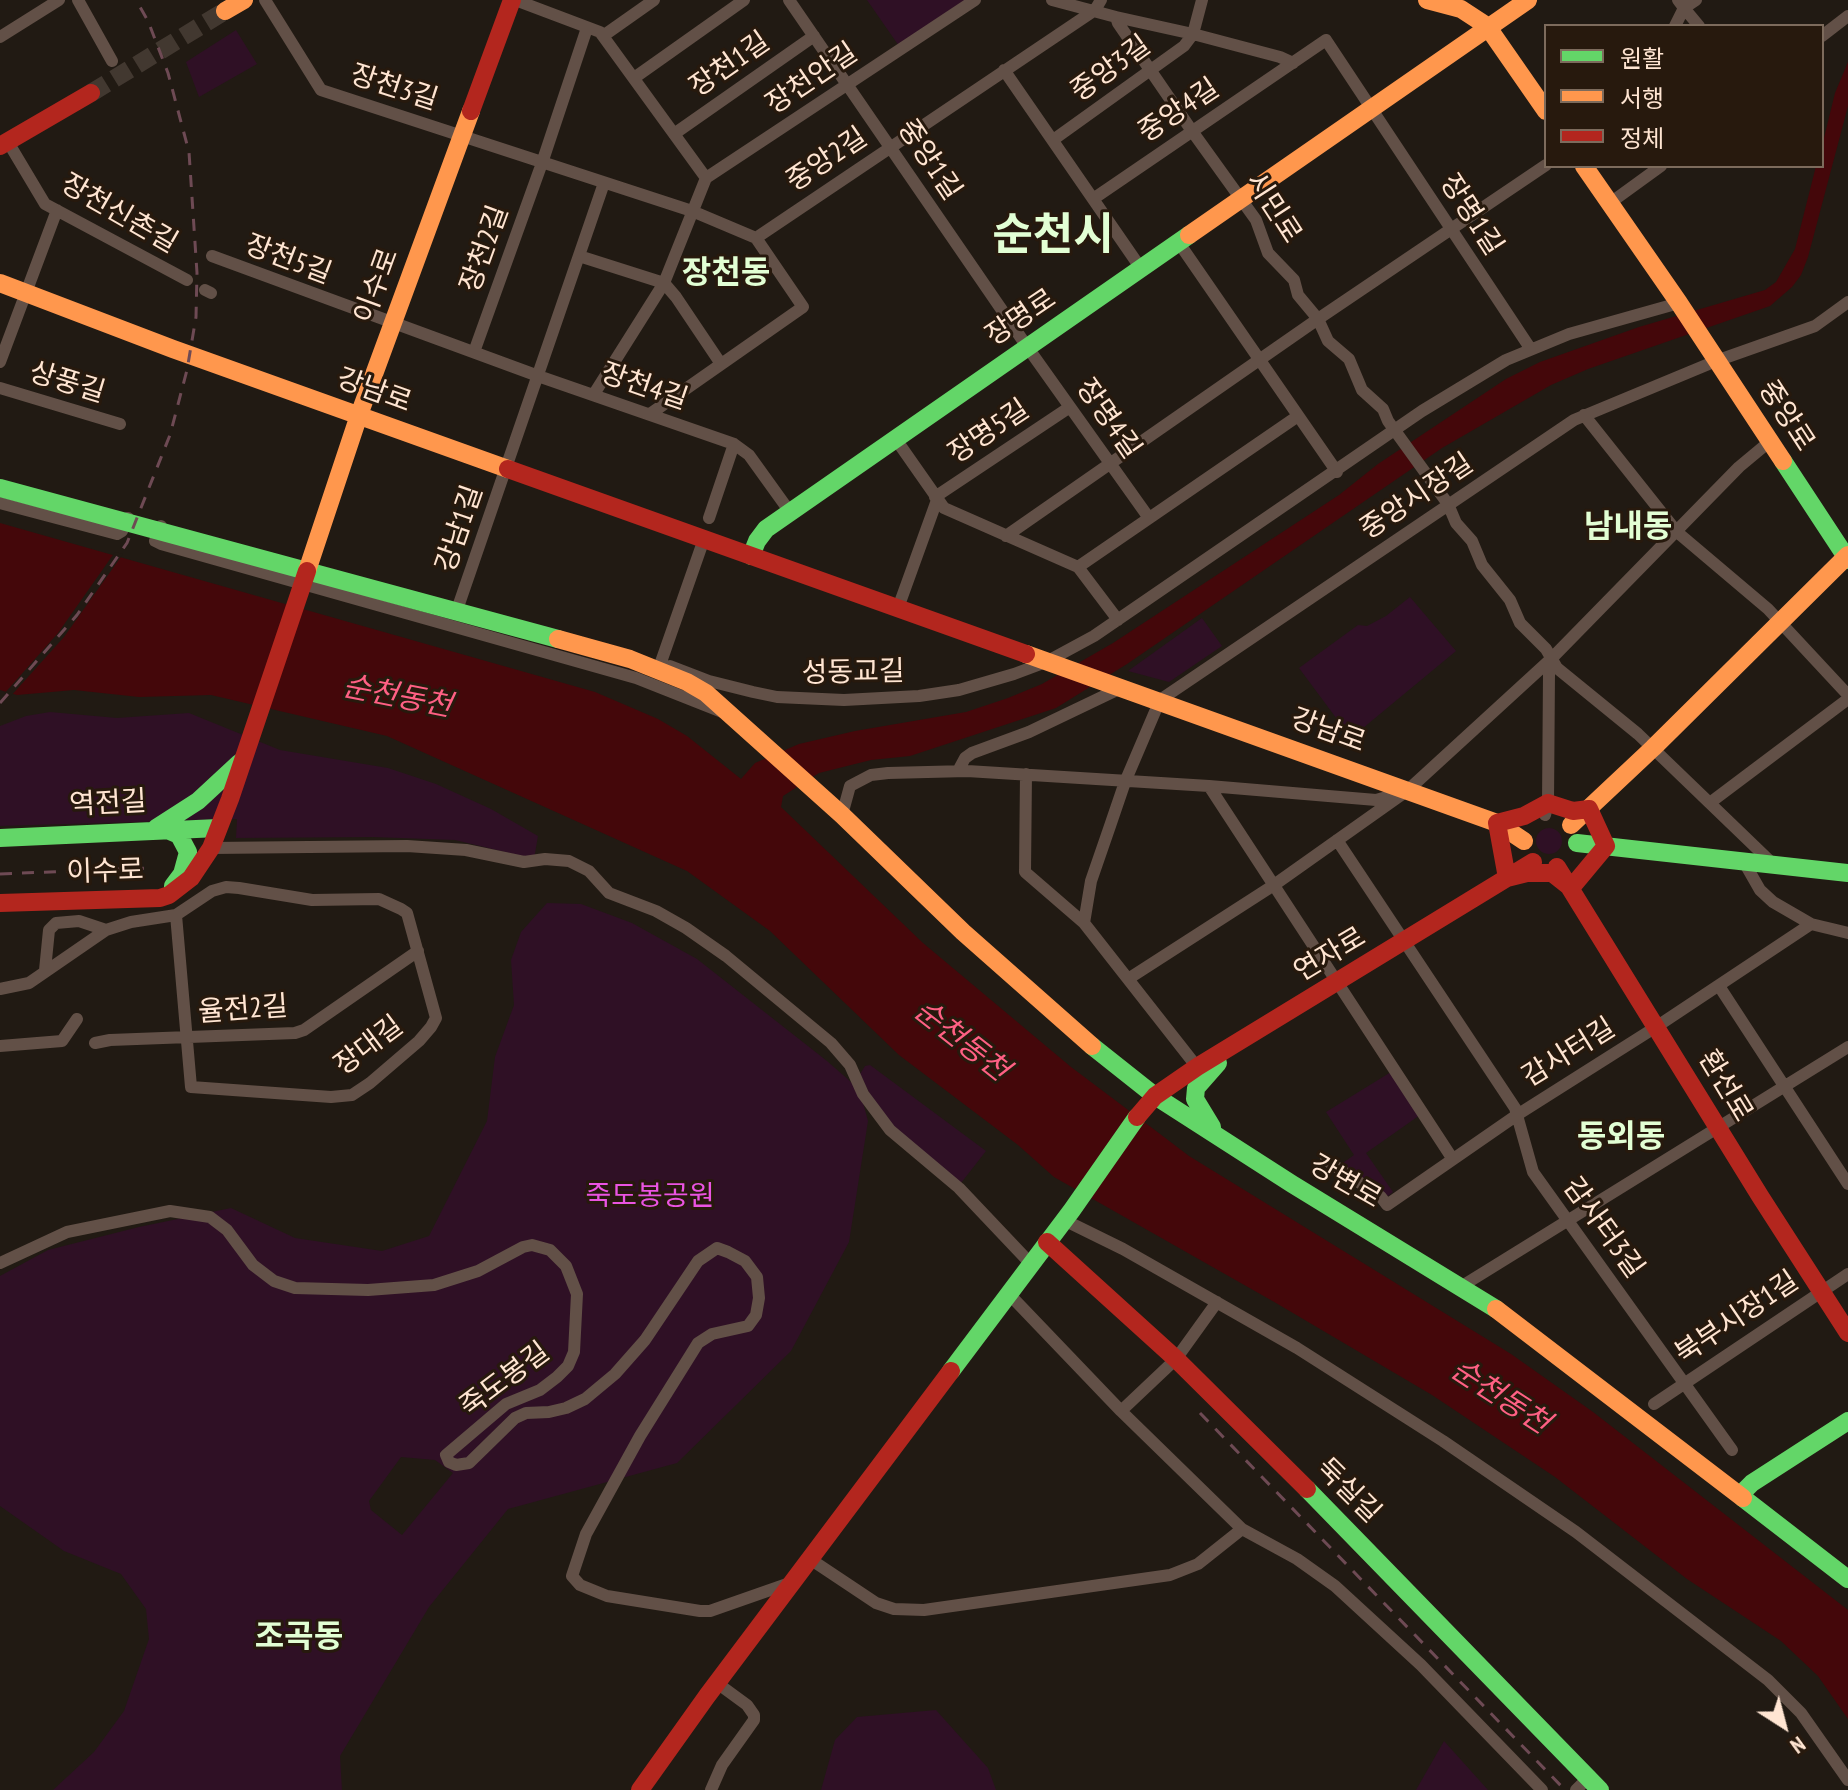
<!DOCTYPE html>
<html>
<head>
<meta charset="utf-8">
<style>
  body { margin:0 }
  #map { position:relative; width:1848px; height:1790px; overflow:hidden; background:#211a13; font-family:"PT Sans Narrow","Noto Sans KR",sans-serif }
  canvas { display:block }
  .legend { position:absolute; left:1544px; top:24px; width:280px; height:144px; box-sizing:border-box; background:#27190d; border:2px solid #7d6b5c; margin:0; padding:10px 14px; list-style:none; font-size:24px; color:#ffe5d2 }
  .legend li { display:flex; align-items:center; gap:16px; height:40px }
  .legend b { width:40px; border:2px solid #7d6b5c }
  .north { position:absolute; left:1744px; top:1686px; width:80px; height:80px; -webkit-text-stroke:6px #27190d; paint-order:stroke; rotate:144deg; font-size:22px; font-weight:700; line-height:32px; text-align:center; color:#ffe5d2 }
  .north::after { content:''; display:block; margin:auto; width:28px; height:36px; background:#ffe5d2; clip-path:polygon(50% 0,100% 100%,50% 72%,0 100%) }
</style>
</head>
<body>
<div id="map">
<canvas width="1848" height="1790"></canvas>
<ul class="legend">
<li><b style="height:10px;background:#63d668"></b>원활</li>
<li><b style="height:10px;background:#ff974d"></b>서행</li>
<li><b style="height:10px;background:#b3261e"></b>정체</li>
</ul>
<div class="north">N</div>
</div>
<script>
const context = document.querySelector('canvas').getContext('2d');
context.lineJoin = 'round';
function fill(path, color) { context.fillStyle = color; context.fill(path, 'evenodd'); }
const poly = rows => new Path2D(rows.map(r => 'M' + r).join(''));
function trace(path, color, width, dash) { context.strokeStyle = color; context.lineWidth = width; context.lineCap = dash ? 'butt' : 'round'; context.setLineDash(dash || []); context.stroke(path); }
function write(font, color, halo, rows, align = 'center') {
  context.font = font + ' "PT Sans Narrow","Noto Sans KR",sans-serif'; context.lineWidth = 6; context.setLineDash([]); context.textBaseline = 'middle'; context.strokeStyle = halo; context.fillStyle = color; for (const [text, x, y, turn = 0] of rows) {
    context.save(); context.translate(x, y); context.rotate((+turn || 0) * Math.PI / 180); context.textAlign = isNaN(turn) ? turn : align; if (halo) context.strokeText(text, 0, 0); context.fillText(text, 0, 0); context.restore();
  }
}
fill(poly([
  [867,0,967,0,899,46],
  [236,30,257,64,199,97,186,62],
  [1410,597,1456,651,1351,738,1299,668,1358,625,1367,626,1386,616],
  [1202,618,1222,646,1169,682,1128,671],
  [50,712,117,718,189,713,280,750,388,768,436,784,491,809,538,836,534,859,455,840,373,837,236,838,237,819,0,826,0,726,26,716],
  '1536 841a13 13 0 1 1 26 0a13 13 0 1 1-26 0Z',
  [547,903,581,904,632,923,697,959,827,1061,851,1082,862,1099,868,1121,849,1242,791,1351,677,1463,508,1509,429,1607,340,1756,342,1790,53,1790,94,1752,124,1711,149,1639,146,1609,121,1574,64,1551,0,1506,0,1276,48,1250,139,1227,231,1208,295,1238,382,1251,429,1236,487,1121,495,1057,514,1005,511,960,521,932],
  [401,1457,435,1460,453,1473,402,1535,371,1510,369,1501],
  [870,1065,986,1151,961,1183,881,1117,860,1074,865,1066],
  [1391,1072,1420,1115,1366,1153,1393,1192,1388,1196,1340,1165,1354,1155,1326,1112],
  [936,1710,988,1768,996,1790,821,1790,835,1740,857,1717],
  [1444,1741,1488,1790,1416,1790]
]), '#2f1025');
fill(poly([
  [1848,62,1848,106,1808,257,1801,275,1792,287,1770,306,1588,369,1551,385,1442,448,1127,664,1056,708,910,756,871,760,819,773,783,796,781,807,923,943,1071,1067,1164,1137,1189,1156,1511,1354,1593,1412,1848,1610,1848,1719,1818,1676,1781,1641,1687,1579,1555,1477,1432,1395,1276,1303,1054,1177,1018,1145,899,1055,770,931,687,871,387,736,211,695,139,697,74,690,17,695,0,690,0,523,595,692,658,719,687,736,741,779,755,763,799,744,855,731,966,712,1008,698,1042,684,1113,643,1339,495,1378,464,1506,379,1540,362,1639,327,1765,290,1776,282,1795,249,1816,166,1822,166,1822,146,1835,93]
]), '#44070a');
fill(poly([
  [115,552,123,554,64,637,10,697,3,695,58,633]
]), '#211a13');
trace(poly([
  [91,93,225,11]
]), '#423830', 18, [18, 9]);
trace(poly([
  [78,0,112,61],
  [265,0,321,90,692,211,756,238,803,307,650,414],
  [515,0,600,32,706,178],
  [789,0,1028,348,1149,518],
  [1052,0,1116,17,1118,23,1192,131,1256,220,1268,253,1294,280,1298,295,1318,319,1328,341,1349,359,1362,390,1383,409,1388,421,1448,504,1456,523,1472,541,1482,565,1510,600,1520,623,1546,649,1557,668,1638,734,1773,864],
  [1678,0,1684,8,1696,0],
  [1116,17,1193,34,1280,57,1293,63],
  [1675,26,1684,8,1699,26],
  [603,36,654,0],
  [1822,36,1848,16],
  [0,37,59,0],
  [1004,70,1142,270],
  [634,78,744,0],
  [674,134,814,36],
  [1053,140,1184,46,1193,34,1202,0],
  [8,142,45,204,187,280],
  [1093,199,1326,40,1530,348],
  [1610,203,1661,166],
  [756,238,1095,10,1101,0],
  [1179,243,1337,472],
  [212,256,541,377,734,444,749,455,790,512],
  [579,256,664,283,676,297,721,364],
  [205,290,211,293],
  [474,352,542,163,587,28],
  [0,362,57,210],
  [0,388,120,424],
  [594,394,664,283,706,178,975,0],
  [1584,415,1677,532,1768,609,1848,695],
  [895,438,944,508,1078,567,1118,620],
  [935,497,1070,407],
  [0,503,117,534,122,531,128,518],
  [709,518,734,444],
  [161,526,155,541,161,544,636,678,722,712],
  [1006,536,1318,319,1546,165],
  [1078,567,1298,416],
  [459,604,604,183],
  [898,608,937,500],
  [661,662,704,539],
  [670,666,709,681,753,692,777,697,844,700,919,696,959,690,1014,674,1046,662,1094,636,1422,411,1506,360,1569,334,1679,303],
  [958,771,965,758,972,753,1029,732,1123,687],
  [1026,774,1025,872,1084,923],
  [1209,786,1376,800,1397,794],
  [1711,802,1848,699],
  [842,815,850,786,871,775,888,773,967,771,1209,786,1452,1158],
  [1545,815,1548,803,1549,673,1551,659],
  [1337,840,1515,1108,1533,1172,1732,1450],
  [211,848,407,846,466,850,524,862,545,859,569,861,589,871,609,893,656,911,686,928,726,956,831,1043,850,1065,863,1094,890,1130,959,1188,1031,1264],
  [1744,862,1760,890,1773,902,1811,924,1848,933],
  [45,970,49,930,56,923,79,921,106,930],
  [1128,979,1274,885,1408,790,1551,659,1739,467,1769,442],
  [1719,986,1848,1184],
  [0,989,29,983,106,930,131,922,176,915,212,891,226,887,239,888,312,900,379,899,401,909,407,913,436,1018,431,1027,419,1041,370,1083,352,1095,331,1097,191,1087,176,915],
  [95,1043,110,1040,295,1033,304,1030,418,951],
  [0,1046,62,1041,77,1019],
  [1197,1067,1084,923,1091,881,1110,826,1125,782,1160,700,1574,420,1716,361,1815,326,1848,302],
  [1326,1160,1381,1197,1387,1205,1517,1115,1656,1027,1811,924],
  [1064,1220,1123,1249,1297,1348,1443,1441,1576,1532,1768,1680,1801,1713,1848,1780],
  [0,1263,67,1232,170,1211,210,1217,227,1230,253,1265,274,1281,295,1288,368,1290,434,1285,478,1271,523,1247,532,1245,550,1250,566,1266,577,1294,574,1352,568,1366,557,1377,540,1390,506,1404,446,1455,449,1462,456,1465,469,1463,515,1418,526,1413,549,1412,566,1408,585,1399,615,1374,645,1340,698,1261,717,1248,728,1252,745,1261,757,1277,759,1298,756,1315,748,1326,712,1334,698,1343,640,1436,586,1534,572,1576,580,1585,607,1596,700,1611,710,1611,790,1583],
  [1462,1286,1848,1047],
  [1009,1294,1121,1411,1242,1529,1297,1559,1335,1586,1421,1665,1542,1790],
  [1654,1404,1848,1274],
  [1121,1411,1176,1359,1217,1302],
  [810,1559,876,1603,894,1609,924,1610,1170,1575,1198,1564,1242,1529],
  [711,1790,722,1765,754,1720,754,1715,747,1705,717,1683],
  [1576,1790,1588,1778]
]), '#625047', 12);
trace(poly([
  [1783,461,1848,560],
  [0,488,558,639],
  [751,556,757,541,766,529,1189,235],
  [156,828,198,801,239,763],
  [165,829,179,835,188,852,182,874,173,886],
  [0,838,218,828],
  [1577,843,1848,873],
  [1092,1046,1155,1096,1292,1184,1496,1309],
  [1212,1127,1195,1099,1196,1088,1218,1063],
  [951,1371,1072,1210,1137,1117],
  [1307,1489,1600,1790],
  [1740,1495,1752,1483,1848,1421],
  [1743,1498,1848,1579]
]), '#63d668', 18);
trace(poly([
  [1427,0,1461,9,1487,26,1546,111],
  [225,11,244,0],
  [1584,166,1679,303,1783,461],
  [1189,235,1528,0],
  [0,283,173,349,508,469],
  [307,571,359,415,471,111],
  [558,639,630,659,687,682,706,693,842,815,963,932,1092,1046],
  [1026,654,1497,823,1524,841],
  [1571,825,1653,748,1848,555],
  [1496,1309,1743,1498]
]), '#ff974d', 18);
trace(poly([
  [471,111,512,0],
  [0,146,91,93],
  [508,469,1026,654],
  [1548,803,1573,811,1589,809,1606,846,1571,888,1552,873,1527,873,1507,878,1497,823,1524,816,1548,803],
  [1557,867,1760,1196,1848,1333],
  [0,903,160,898,169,895,191,878,211,848,230,799,307,571],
  [1137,1117,1155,1096,1197,1067,1533,862],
  [1047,1242,1176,1359,1307,1489],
  [640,1790,707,1696,951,1371]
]), '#b3261e', 18);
trace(poly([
  [0,703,77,615,127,543,170,435,187,370,196,317,197,273,189,152,168,73,148,21,136,0],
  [0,874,148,868],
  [1200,1413,1565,1790]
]), '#6e4a54', 3, [12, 10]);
write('28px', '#ffe5d2', '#27190d', [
  ["장천1길",730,65,-35],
  ["중앙3길",1111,69,-36],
  ["장천안길",812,79,-34],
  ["장천3길",394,88,18],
  ["중앙4길",1179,111,-34],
  ["중앙2길",827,160,-34],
  ["중앙1길",929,160,56],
  ["시민로",1273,208,57],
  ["장천신촌길",119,214,30],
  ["장명1길",1471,215,57],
  ["장천2길",485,249,-70],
  ["장천5길",288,260,21],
  ["이수로",377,286,-70],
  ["장명로",1021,318,-34],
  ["상풍길",67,383,17],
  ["장천4길",644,387,19],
  ["강남로",374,391,20],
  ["중앙로",1786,416,57],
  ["장명4길",1108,419,55],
  ["장명5길",989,432,-34],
  ["중앙시장길",1417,497,-34],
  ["강남1길",460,529,-71],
  ["성동교길",853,673,-1],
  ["강남로",1328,731,20],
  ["역전길",108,804,-3],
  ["이수로",105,872,-2],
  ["연자로",1330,955,-31],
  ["율전2길",243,1010,-4],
  ["장대길",369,1046,-37],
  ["감사터길",1569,1053,-32],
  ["환선로",1725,1086,59],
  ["강변로",1345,1182,30],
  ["감사터3길",1603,1228,54],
  ["북부시장1길",1737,1318,-34],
  ["죽도봉길",505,1380,-37],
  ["둑실길",1348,1491,45]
]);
write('28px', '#ea54e1', '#27190d', [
  ["죽도봉공원",650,1197]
]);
write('italic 30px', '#ff6084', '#27190d', [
  ["순천동천",397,697,11],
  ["순천동천",961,1041,38],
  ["순천동천",1500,1397,33]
]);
write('bold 32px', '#e2ffd4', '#27190d', [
  ["장천동",726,274],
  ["남내동",1628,528],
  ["동외동",1621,1138],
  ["조곡동",299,1638]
]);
write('bold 44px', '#e2ffd4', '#27190d', [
  ["순천시",1053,236]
]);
</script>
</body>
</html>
